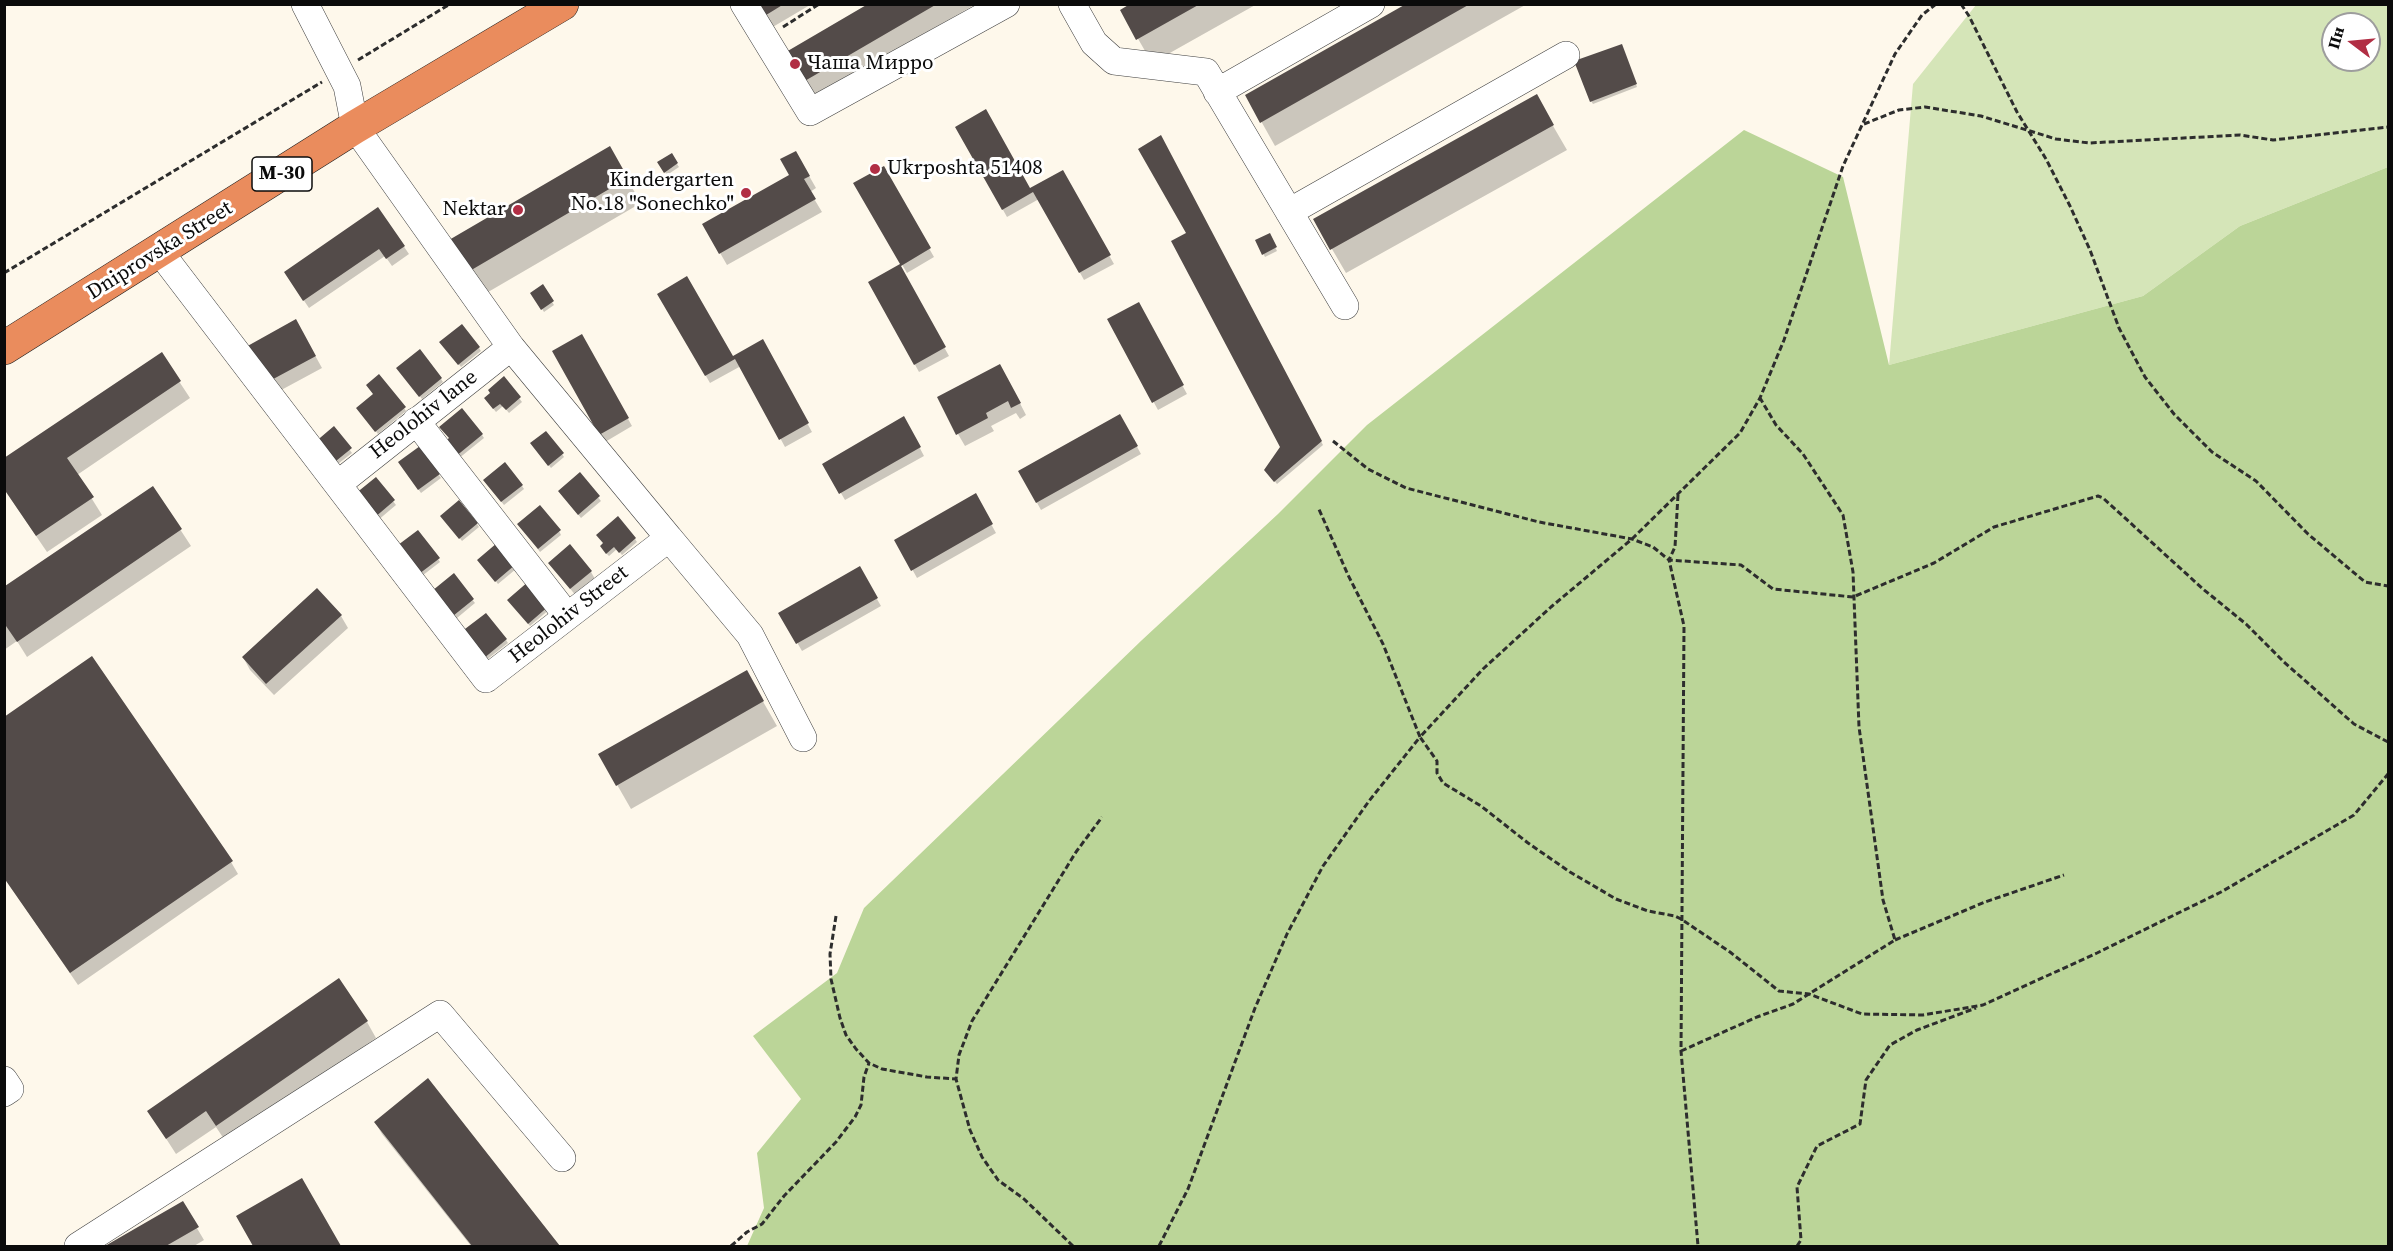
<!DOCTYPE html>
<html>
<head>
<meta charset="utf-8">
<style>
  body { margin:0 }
  #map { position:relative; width:2393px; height:1251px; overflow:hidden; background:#fef8eb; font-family:"Source Serif 4",serif }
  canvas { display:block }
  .frame { position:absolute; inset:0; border:6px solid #0b0b0b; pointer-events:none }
  .north { position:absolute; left:2321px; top:12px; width:60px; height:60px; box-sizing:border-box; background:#fff; border:2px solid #9d9d9d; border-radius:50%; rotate:286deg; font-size:16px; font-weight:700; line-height:24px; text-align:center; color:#0b0b0b }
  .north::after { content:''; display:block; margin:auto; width:21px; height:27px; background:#b12e44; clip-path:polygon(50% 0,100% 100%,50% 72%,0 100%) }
</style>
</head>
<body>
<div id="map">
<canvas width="2393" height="1251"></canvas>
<div class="frame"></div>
<div class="north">Пн</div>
</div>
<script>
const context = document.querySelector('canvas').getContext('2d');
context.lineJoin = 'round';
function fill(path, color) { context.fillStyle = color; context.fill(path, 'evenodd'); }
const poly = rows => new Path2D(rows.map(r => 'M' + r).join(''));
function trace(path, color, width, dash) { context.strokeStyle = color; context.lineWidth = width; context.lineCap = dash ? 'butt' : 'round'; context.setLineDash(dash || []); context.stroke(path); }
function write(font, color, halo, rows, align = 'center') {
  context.font = font + ' "Source Serif 4",serif'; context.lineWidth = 6; context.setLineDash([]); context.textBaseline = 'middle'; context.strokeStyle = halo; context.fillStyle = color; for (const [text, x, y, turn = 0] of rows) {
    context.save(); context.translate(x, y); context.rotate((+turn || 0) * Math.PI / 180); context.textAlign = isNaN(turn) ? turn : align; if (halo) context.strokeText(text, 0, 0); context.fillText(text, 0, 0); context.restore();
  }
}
fill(poly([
  [1976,5,2388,5,2388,167,2240,226,2143,296,1889,365,1913,84],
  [2333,24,2369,24,2369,60,2333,60]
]), '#d5e5b8');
fill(poly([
  [1744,130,1843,177,1889,365,2143,296,2240,226,2388,167,2388,1246,747,1246,764,1208,757,1153,801,1099,753,1036,837,973,864,908,1142,640,1278,514,1367,425]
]), '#bbd598');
fill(poly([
  [750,4,810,4,810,5,766,31],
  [871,4,976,4,813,97,788,52],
  [1133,4,1257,4,1152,63,1122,11],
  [1409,4,1527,4,1275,146,1247,96],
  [1623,49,1637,87,1593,104,1591,101],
  [1549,119,1567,150,1346,273,1315,220],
  [957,128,1030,190,1062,172,1114,264,1084,280,1039,199,1007,217],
  [1161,137,1323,445,1277,484,1268,473,1282,447,1188,233],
  [609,148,641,203,483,295,451,240],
  [796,153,816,188,810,192,822,212,727,265,704,225,791,176],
  [671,155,679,167,667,175,659,163],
  [883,168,934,257,907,273,855,184],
  [378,209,409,254,392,266,385,256,309,308,290,280],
  [1269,235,1277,251,1265,257,1257,241],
  [899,266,949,356,919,372,870,282],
  [542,286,554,305,544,312,532,293],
  [659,294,732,358,762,341,812,432,785,447,741,366,710,383],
  [1138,304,1187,394,1158,410,1109,320],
  [296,321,322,368,272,395,265,383],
  [581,336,632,426,605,442,554,352],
  [443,345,479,348,481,351,461,367],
  [161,354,190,398,77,475,102,515,47,552,4,489],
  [400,372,441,379,443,382,422,399],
  [504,378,522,402,509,413,503,406,496,412,488,402],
  [1007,378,1026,415,1020,419,1016,413,991,426,994,431,965,446,958,434],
  [404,408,406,411,378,434,360,412],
  [1120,416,1141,454,1041,510,1020,472],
  [904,418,924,456,845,500,824,464],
  [334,429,352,453,334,467],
  [482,435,484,438,458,459,450,439],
  [534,447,562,454,564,457,551,468],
  [419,448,441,478,421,493,402,466],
  [580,475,601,501,581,518,562,495],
  [376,479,396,505,377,521],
  [487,484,522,486,524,489,504,505],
  [153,488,191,546,27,657,17,641,4,650,4,588],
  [975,495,996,533,917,578,896,540],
  [444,519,477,524,479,527,462,541],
  [521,527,559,531,561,535,540,552],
  [635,539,637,542,622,555,617,549,609,556,603,550],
  [497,545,516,569,498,584,481,563],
  [396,549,438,559,440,562,418,579],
  [550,563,591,572,595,579,576,596],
  [859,568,881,606,802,651,780,613],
  [453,576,475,603,451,623],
  [511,604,550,609,530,626],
  [341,616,348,628,274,695,250,670,243,657],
  [465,636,506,640,508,643,485,661],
  [746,672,777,726,631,809,600,755],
  [231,862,238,874,78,985,4,877],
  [367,1022,376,1038,226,1142,216,1127,176,1154,149,1112],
  [428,1080,558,1246,471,1246,382,1134,375,1122],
  [301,1180,339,1246,255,1246,238,1217],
  [182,1203,204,1240,194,1246,108,1246]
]), '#0003');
fill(poly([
  [748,4,784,4,758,20],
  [868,4,937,4,803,82,786,52],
  [1130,4,1200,4,1136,40,1120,10],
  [1406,4,1470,4,1260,123,1245,95],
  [1622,44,1637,84,1590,102,1574,61],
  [1537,94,1554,125,1330,250,1313,219],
  [986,109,1030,188,1063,170,1111,255,1079,273,1033,192,1002,210,955,127],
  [1161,135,1322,441,1274,482,1264,470,1280,447,1171,241,1186,233,1138,149],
  [610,146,628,178,468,272,449,240],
  [796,151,810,176,804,179,816,199,719,254,702,224,789,175,780,159],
  [672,153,678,163,664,173,657,162],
  [884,166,931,248,901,266,946,347,914,365,868,282,900,264,853,183],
  [378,207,405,246,386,259,379,249,303,301,284,272],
  [1270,233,1277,247,1262,255,1255,240],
  [687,276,733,356,763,339,809,423,779,440,735,359,705,376,657,294],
  [543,284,554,301,541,310,530,293],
  [1139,302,1184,385,1152,403,1107,319],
  [296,319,316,356,264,384,244,348],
  [462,324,480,347,458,365,439,342],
  [582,334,629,418,599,435,552,351],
  [420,349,442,378,419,397,396,368],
  [162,352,181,381,67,458,94,497,36,536,4,489,4,458],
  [1000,364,1021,403,1011,408,1008,401,986,413,988,418,956,435,937,397],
  [379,374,406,407,375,432,356,408,373,394,366,385],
  [504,376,521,397,506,410,500,404,493,409,484,398,490,393,488,390],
  [462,408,483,434,455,457,443,443,449,438,439,427],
  [1120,414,1138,446,1036,503,1018,471],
  [904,416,921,447,839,494,822,464],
  [334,426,352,448,331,465,314,443],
  [546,431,564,453,548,466,530,443],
  [420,446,440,474,418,490,398,462],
  [505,462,523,485,501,502,483,480],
  [580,472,600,496,578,515,558,491],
  [376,477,395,500,374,518,355,494],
  [153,486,182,529,17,642,6,626,5,627,5,586],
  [976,493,993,524,911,571,894,540],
  [459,500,478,523,459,539,440,516],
  [540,505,561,530,538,549,517,524],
  [618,516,636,538,619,553,614,547,606,554,600,546,603,543,596,535],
  [418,530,440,558,415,577,394,548],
  [497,543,515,565,495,582,477,560],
  [570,544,592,571,570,589,548,563],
  [860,566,878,598,796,644,778,613],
  [454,573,474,599,448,620,427,595],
  [529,581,550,605,528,624,507,600],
  [317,588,342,615,266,684,242,657],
  [486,613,507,639,483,659,461,632],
  [92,656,233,861,70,973,4,878,4,717],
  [747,670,764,701,616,786,598,754],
  [339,978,368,1021,216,1126,206,1111,166,1139,147,1111],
  [428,1078,560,1246,472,1246,374,1122],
  [302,1178,341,1246,253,1246,236,1216],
  [183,1201,199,1227,166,1246,105,1246]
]), '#534b49');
const minor = poly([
  [744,4,810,112,1006,4],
  [1072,4,1094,43,1114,61,1206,72,1345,306],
  [1217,92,1371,4],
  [1289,212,1566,55],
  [160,252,486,679,669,538,511,347,355,127,347,86,305,4],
  [416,421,558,604,566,617],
  [338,484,511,347],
  [669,538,750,635,803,738],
  [4,1080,10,1089,4,1093],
  [78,1246,440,1014,562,1158]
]);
const highway = poly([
  [4,348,355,127,562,4]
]);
trace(minor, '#3e3e3e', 28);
trace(highway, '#1c1c1c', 34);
trace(poly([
  [1936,4,1922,15,1895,54,1843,166,1784,340,1760,398,1740,433,1632,539,1551,607,1483,669,1420,737,1437,761,1437,773,1443,783,1481,806,1528,843,1570,872,1616,899,1648,911,1675,916,1681,919,1730,952,1779,991,1809,994,1862,1014,1923,1015,1983,1005,2097,953,2221,892,2354,815,2388,774],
  [1961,4,1969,16,2017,112,2046,159,2070,206,2090,250,2119,328,2145,377,2174,414,2212,452,2256,481,2308,534,2365,582,2388,586],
  [783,27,819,4],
  [358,60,450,4],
  [1864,124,1899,110,1925,107,1981,116,2056,139,2089,143,2240,135,2273,140,2388,127],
  [4,273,322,82],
  [1333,441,1368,469,1406,488,1539,522,1632,539,1653,547,1669,560,1741,565,1773,589,1853,597,1934,563,1994,527,2098,496,2103,498,2203,589,2246,624,2284,662,2354,724,2388,742],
  [1678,495,1675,547,1669,560,1684,626,1681,1051,1698,1246],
  [836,916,830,954,831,979,840,1018,846,1035,856,1049,869,1063,882,1069,927,1077,956,1079],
  [1895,940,1985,902,2064,875],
  [1681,1051,1757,1017,1793,1004,1895,940,1883,900,1859,727,1853,572,1843,515,1803,454,1776,425,1760,398],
  [731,1246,747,1232,762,1224,784,1196,836,1142,855,1117,861,1105,864,1077,869,1063],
  [1073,1246,1024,1199,998,1180,982,1157,970,1130,956,1079,959,1055,972,1021,1076,852,1102,817],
  [1159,1246,1188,1189,1255,1008,1287,934,1323,866,1369,801,1420,737,1383,644,1348,575,1318,507],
  [1797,1246,1801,1240,1797,1187,1817,1146,1860,1124,1866,1080,1890,1045,1917,1030,1976,1008]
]), '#2d2d2d', 3, [6, 3]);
trace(minor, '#fff', 27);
trace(highway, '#ea8c5d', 33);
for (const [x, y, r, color] of [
  [795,64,6,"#b12e44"],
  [875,169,6,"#b12e44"],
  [746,193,6,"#b12e44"],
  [518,210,6,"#b12e44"]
]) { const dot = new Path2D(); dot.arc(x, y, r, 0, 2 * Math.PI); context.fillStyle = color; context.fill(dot); trace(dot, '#fff', 2); }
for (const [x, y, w] of [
  [282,174,60]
]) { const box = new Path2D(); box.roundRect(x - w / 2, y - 17, w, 34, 4.5); context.fillStyle = '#fff'; context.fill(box); trace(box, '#0b0b0b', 1.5); }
write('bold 20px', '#0b0b0b', null, [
  ["М-30",282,174]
]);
write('21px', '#0b0b0b', '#fff', [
  ["Чаша Мирро",807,64],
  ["Ukrposhta 51408",887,169],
  ["Kindergarten",734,181,"right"],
  ["No.18 \"Sonechko\"",734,205,"right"],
  ["Nektar",506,210,"right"]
], 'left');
write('21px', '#0b0b0b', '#fff', [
  ["Dniprovska Street",160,251,-32],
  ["Heolohiv lane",424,415,-38],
  ["Heolohiv Street",569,615,-38]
]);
</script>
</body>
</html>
